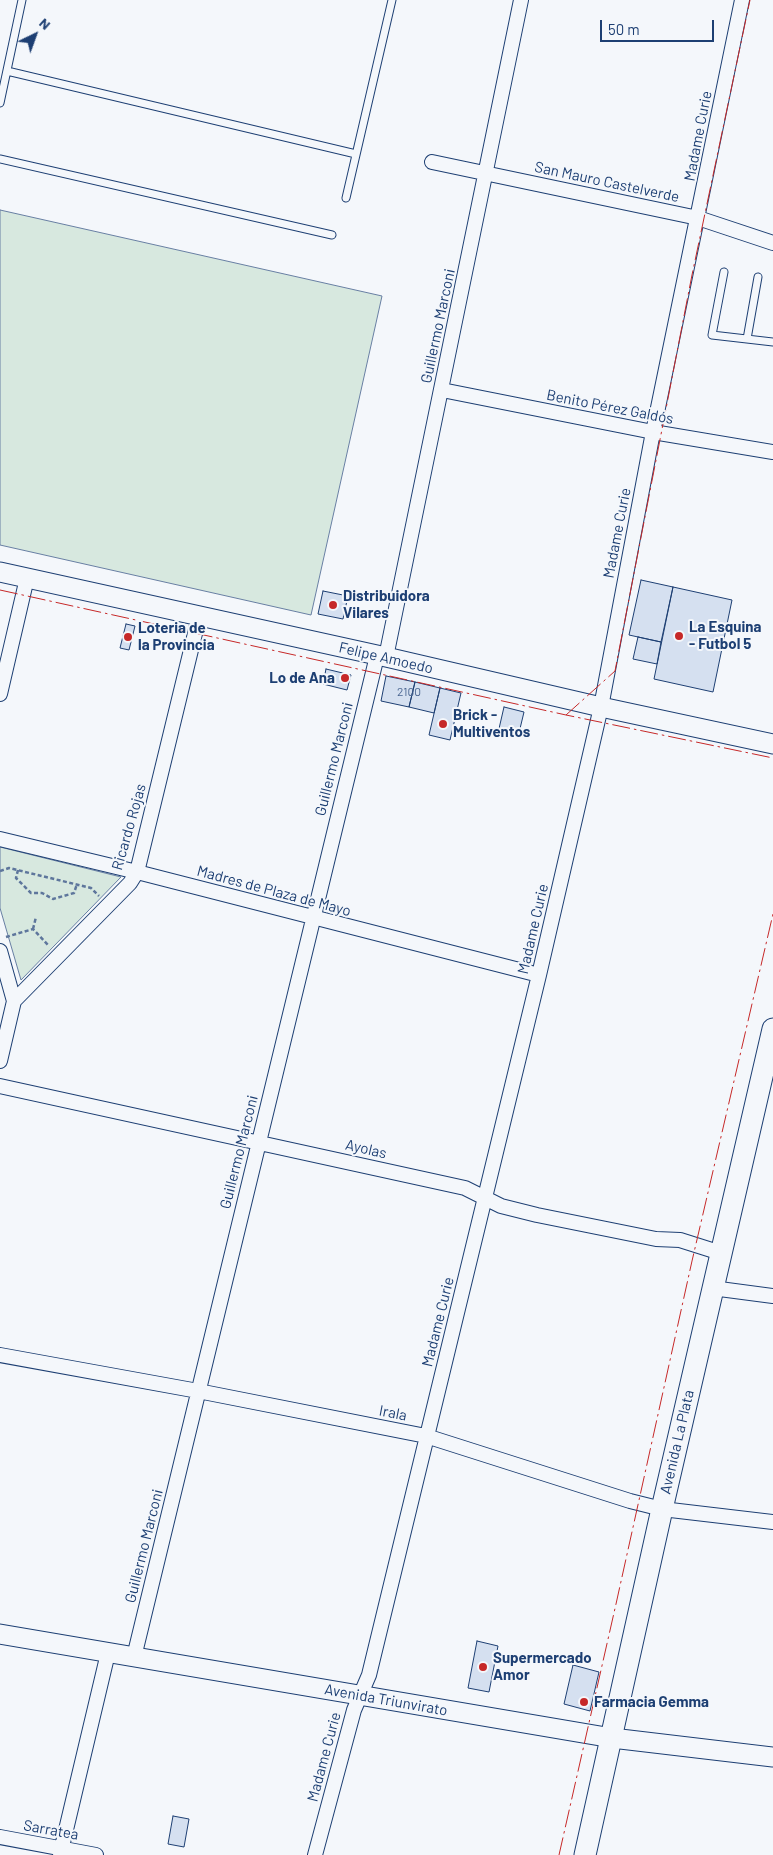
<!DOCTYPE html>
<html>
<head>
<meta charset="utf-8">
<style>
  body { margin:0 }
  #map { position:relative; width:773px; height:1855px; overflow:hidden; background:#f4f7fb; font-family:Barlow,sans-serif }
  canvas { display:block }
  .north { position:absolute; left:10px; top:10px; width:50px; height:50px; -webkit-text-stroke:4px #f4f7fb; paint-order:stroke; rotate:42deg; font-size:14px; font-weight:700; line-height:20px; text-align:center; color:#1d3f73 }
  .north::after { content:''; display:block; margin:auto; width:18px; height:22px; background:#1d3f73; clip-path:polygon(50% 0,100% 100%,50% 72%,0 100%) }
  .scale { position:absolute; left:600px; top:20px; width:114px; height:22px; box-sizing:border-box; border:2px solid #1d3f73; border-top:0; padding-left:6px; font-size:15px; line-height:18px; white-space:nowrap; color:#1d3f73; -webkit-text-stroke:4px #f4f7fb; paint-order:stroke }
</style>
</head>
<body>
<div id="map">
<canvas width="773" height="1855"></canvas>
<div class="north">N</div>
<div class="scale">50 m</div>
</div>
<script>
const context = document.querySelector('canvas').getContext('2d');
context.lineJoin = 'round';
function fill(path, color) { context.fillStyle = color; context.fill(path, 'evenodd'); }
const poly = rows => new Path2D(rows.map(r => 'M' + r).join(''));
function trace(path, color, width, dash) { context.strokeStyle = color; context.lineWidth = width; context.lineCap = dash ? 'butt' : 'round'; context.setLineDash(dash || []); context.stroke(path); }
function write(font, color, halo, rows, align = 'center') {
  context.font = font + ' Barlow,sans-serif'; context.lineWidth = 4; context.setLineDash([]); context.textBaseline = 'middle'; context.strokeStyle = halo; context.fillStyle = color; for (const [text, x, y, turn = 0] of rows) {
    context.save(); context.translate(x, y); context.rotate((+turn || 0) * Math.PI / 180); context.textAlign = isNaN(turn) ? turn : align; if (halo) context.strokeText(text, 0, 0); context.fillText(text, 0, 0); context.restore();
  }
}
const green = poly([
  [0,210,382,296,311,615,0,545,0,210],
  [0,847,121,877,21,980,0,908,0,847]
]);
fill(green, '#d7e8df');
trace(green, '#687fa3', 1);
const building = poly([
  [641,580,673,587,661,642,629,635,641,580],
  [673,587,732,600,713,692,654,679,673,587],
  [323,591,348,596,343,619,318,614,323,591],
  [126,624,135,626,129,650,120,648,126,624],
  [638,637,661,642,657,664,633,659,638,637],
  [326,669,351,675,347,690,323,684,326,669],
  [386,676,415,682,409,707,381,701,386,676],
  [415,682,440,688,434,713,409,707,415,682],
  [440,688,461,693,450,740,429,735,440,688],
  [504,707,524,712,518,737,498,733,504,707],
  [477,1641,498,1646,489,1692,468,1688,477,1641],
  [573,1665,599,1672,590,1711,564,1704,573,1665],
  [173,1816,189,1819,184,1847,168,1844,173,1816]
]);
fill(building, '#d5e0f0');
trace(building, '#1d3f73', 1);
const lane = poly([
  [7,71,356,154],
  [0,103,22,0],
  [0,159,332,235],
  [346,198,392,0],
  [724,272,712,335,773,342],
  [747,339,758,277]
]);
const street = poly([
  [432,162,698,218,773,243],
  [442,390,653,432,773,452],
  [386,657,521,0],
  [0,694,27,578],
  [0,839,137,872,539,975],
  [0,951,14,1001],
  [0,1061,14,1001,130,883,137,872,199,617],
  [0,1086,465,1188,501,1206,537,1215,656,1239,680,1240,721,1253],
  [712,1288,773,1296],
  [0,1355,198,1391,426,1436,630,1501,662,1509,773,1522],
  [134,1657,377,656],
  [0,1837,96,1855],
  [60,1855,108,1653],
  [315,1855,354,1710,369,1675,539,975,601,707,653,432,742,0]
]);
const secondary = poly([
  [0,572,386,657,601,707,773,744],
  [0,1634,612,1738,773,1757]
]);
const primary = poly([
  [585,1855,662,1509,773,1029]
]);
trace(lane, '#1d3f73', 9);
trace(street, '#1d3f73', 16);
trace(secondary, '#1d3f73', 21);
trace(primary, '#1d3f73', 23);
trace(poly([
  [18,870,16,878,31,893,42,893,53,899,74,893,77,884],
  [0,871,9,868,91,888,99,896],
  [33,929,36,917],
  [6,937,33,929,49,946]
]), '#5e769c', 2.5, [4, 2.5]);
trace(lane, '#f4f7fb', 7);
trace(street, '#f4f7fb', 14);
trace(secondary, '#f4f7fb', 19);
trace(primary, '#f4f7fb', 21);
trace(poly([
  [0,590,566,715,773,758],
  [566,715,615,671,692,275,750,0],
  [559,1855,616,1604,692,1261,773,914]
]), '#c62828', 1, [18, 4, 2.5, 4]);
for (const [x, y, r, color] of [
  [333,605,5,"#c62828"],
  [679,636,5,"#c62828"],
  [128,637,5,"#c62828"],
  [345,678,5,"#c62828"],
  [443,724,5,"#c62828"],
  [483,1667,5,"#c62828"],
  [584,1702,5,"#c62828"]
]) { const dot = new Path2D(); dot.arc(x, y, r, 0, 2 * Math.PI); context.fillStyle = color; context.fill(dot); trace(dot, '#f4f7fb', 2); }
write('12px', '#4b6792', null, [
  ["2100",409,692]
]);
write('15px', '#1d3f73', '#f4f7fb', [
  ["Madame Curie",698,136,-79],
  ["San Mauro Castelverde",607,182,12],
  ["Guillermo Marconi",438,326,-78],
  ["Benito Pérez Galdós",610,407,11],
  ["Madame Curie",617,533,-79],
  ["Felipe Amoedo",386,658,13],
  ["Guillermo Marconi",334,759,-76],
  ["Ricardo Rojas",129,827,-74],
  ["Madres de Plaza de Mayo",274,891,15],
  ["Madame Curie",533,929,-77],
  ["Ayolas",366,1149,13],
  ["Guillermo Marconi",239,1152,-76],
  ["Madame Curie",438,1322,-76],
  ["Irala",393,1413,11],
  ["Avenida La Plata",677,1442,-77],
  ["Guillermo Marconi",144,1546,-76],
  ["Avenida Triunvirato",386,1700,10],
  ["Madame Curie",324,1757,-75],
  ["Sarratea",51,1830,10]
]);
write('bold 15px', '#1d3f73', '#f4f7fb', [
  ["Distribuidora",343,596],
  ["Vilares",343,613],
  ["La Esquina",689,627],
  ["- Futbol 5",689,644],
  ["Loteria de",138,628],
  ["la Provincia",138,645],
  ["Lo de Ana",335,678,"right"],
  ["Brick -",453,715],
  ["Multiventos",453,732],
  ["Supermercado",493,1658],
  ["Amor",493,1675],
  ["Farmacia Gemma",594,1702]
], 'left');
</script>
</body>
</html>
